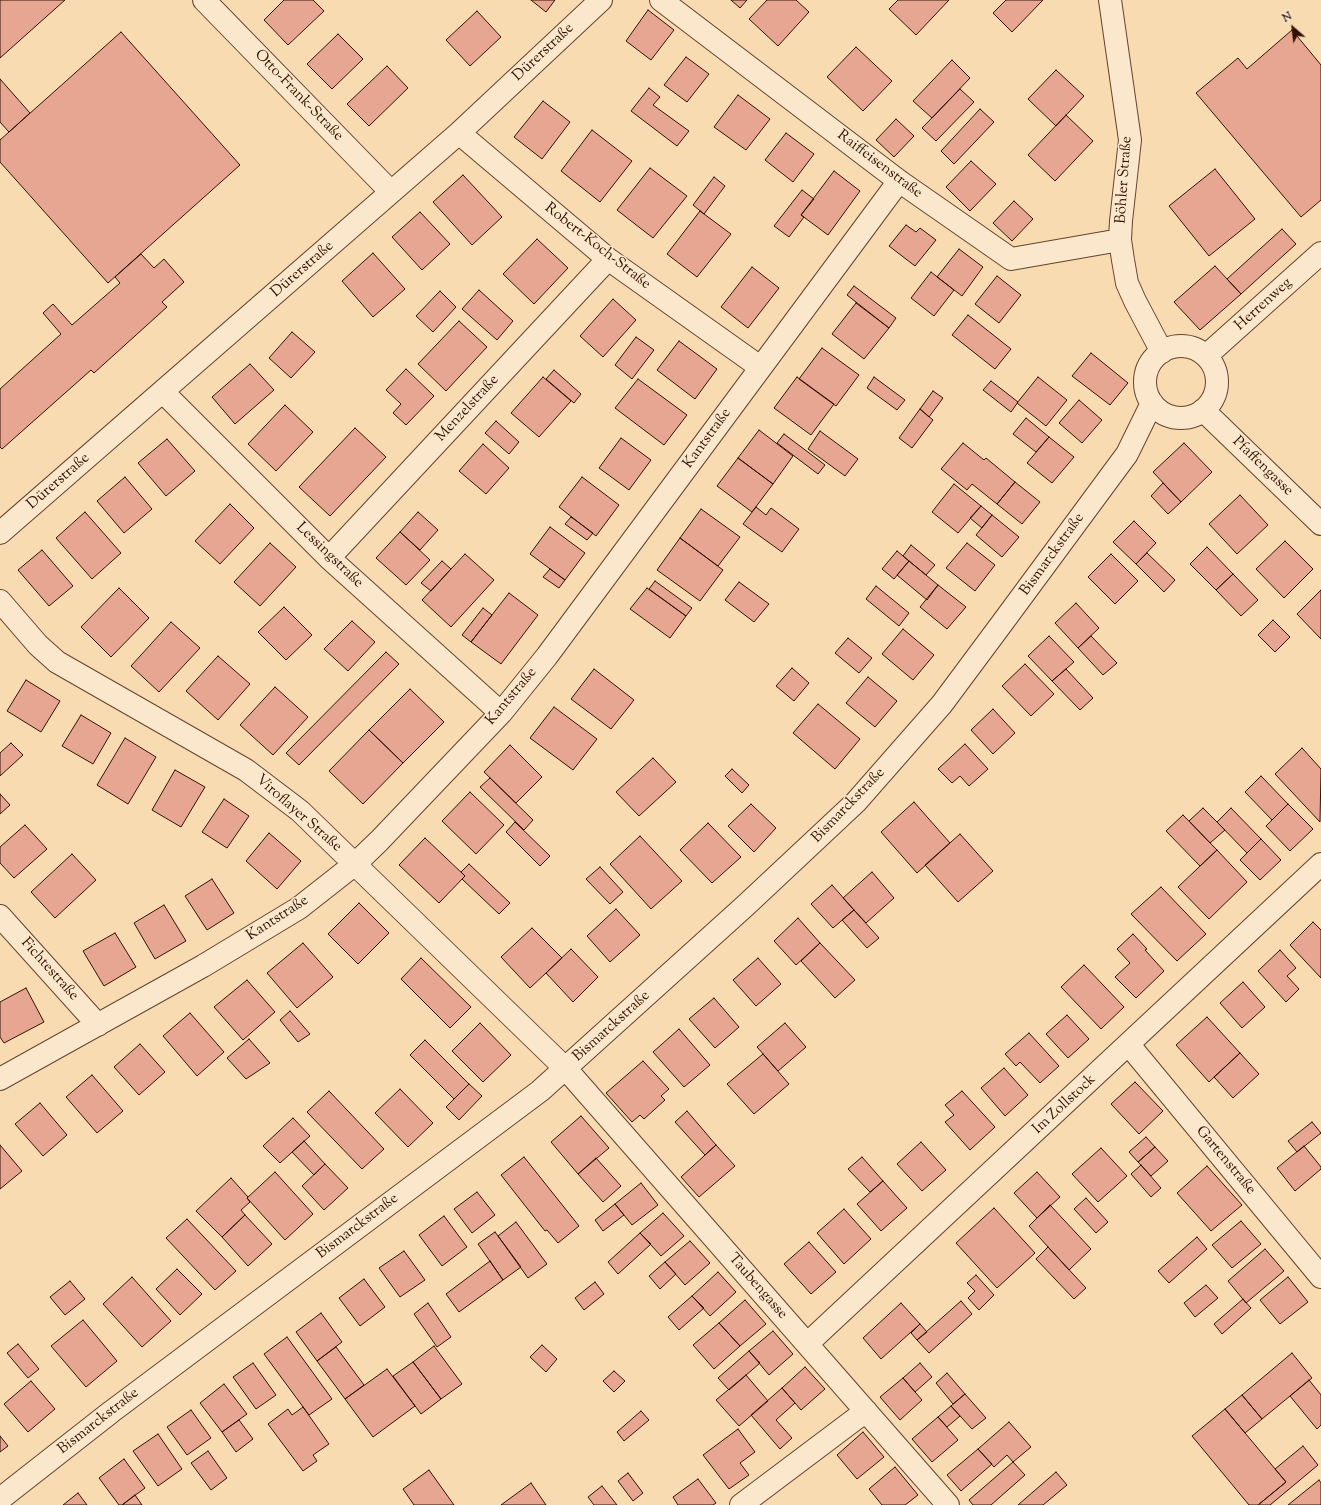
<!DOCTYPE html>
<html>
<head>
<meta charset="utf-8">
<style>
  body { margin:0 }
  #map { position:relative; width:1321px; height:1505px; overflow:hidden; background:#f9dbb1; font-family:"Sorts Mill Goudy",serif }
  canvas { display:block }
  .north { position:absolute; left:1273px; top:8px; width:40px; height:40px; -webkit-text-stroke:3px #fbe8cc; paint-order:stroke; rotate:332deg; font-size:11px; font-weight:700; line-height:16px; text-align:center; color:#321204 }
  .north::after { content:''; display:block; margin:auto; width:14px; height:18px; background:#321204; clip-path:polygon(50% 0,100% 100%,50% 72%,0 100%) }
</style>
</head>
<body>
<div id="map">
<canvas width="1321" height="1505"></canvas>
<div class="north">N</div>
</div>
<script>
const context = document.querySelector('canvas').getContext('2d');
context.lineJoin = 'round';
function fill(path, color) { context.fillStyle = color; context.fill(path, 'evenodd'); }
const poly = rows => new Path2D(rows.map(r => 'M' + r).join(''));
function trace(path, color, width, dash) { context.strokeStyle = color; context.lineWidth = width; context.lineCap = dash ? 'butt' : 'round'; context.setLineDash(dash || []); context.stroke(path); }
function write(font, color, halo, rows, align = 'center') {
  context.font = font + ' "Sorts Mill Goudy",serif'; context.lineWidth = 3; context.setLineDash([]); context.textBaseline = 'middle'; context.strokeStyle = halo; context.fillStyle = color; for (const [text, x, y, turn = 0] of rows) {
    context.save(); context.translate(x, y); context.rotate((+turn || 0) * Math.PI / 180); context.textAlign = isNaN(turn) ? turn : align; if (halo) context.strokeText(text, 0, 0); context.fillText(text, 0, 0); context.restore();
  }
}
const building = poly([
  [0,0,65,0,0,58,0,0],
  [284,0,313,0,324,11,288,45,264,20,284,0],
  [531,0,555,0,546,12,531,0],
  [731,0,747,0,740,8,731,0],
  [767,0,796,0,809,12,778,46,749,19,767,0],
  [898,0,949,0,916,35,889,9,898,0],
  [1006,0,1043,0,1012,32,993,13,1006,0],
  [648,10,674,30,651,60,626,41,648,10],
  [477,11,501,37,470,66,446,40,477,11],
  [1292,30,1321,65,1321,200,1301,217,1196,93,1238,58,1247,69,1292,30],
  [121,32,240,165,108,283,0,162,0,140,121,32],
  [338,34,363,59,332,89,307,64,338,34],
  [856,47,892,81,863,111,827,77,856,47],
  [686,57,709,74,687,102,664,85,686,57],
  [952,60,970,78,932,118,913,101,952,60],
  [387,66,408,88,369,126,347,104,387,66],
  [1056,70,1084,96,1056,126,1028,99,1056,70],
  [0,79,30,113,9,132,0,122,0,79],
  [649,88,660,97,653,105,689,131,677,146,631,111,649,88],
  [960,89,974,102,936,141,922,128,960,89],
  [738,95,770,119,746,150,714,127,738,95],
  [543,101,570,122,542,159,514,137,543,101],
  [980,109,994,122,954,164,941,151,980,109],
  [1066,115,1093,141,1055,181,1028,155,1066,115],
  [896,119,914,136,894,157,876,140,896,119],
  [592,130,632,161,600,202,561,171,592,130],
  [786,133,814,154,793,182,765,160,786,133],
  [971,161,996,184,970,211,946,187,971,161],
  [650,168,687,196,653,238,617,210,650,168],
  [1215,169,1255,219,1209,256,1169,206,1215,169],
  [834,171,860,191,828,235,801,215,834,171],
  [463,175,502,217,472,245,433,202,463,175],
  [714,177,725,186,704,214,693,205,714,177],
  [802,190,814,199,801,215,804,217,789,237,774,226,802,190],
  [1014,201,1033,219,1012,241,993,223,1014,201],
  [700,211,731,234,697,277,667,254,700,211],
  [420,212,450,244,422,270,392,237,420,212],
  [906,225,916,232,920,228,936,240,915,266,889,246,906,225],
  [1282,229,1296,244,1241,294,1227,279,1282,229],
  [537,239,568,268,534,304,503,274,537,239],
  [959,249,983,267,962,296,937,277,959,249],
  [373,253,405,289,373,317,342,281,373,253],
  [141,254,154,268,164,259,184,282,162,302,167,307,94,373,91,370,2,449,0,447,0,389,61,334,43,313,53,304,72,325,120,283,115,277,141,254],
  [1215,266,1241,294,1200,330,1174,302,1215,266],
  [752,267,779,288,748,328,721,307,752,267],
  [931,272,954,290,934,316,911,298,931,272],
  [997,276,1021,295,999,323,975,304,997,276],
  [854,286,896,318,889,328,847,295,854,286],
  [479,290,513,321,497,340,462,309,479,290],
  [440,291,456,307,433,332,416,316,440,291],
  [613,299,636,320,603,357,580,336,613,299],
  [856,303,889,328,864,359,832,334,856,303],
  [968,315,1011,349,995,369,952,335,968,315],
  [459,321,487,347,446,391,418,364,459,321],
  [292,332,315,352,291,378,269,358,292,332],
  [636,337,654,350,632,379,615,365,636,337],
  [679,341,717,369,695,399,657,370,679,341],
  [822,348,859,375,836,406,799,379,822,348],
  [1091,353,1128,383,1110,405,1072,376,1091,353],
  [250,364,274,390,235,424,212,397,250,364],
  [406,369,434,396,406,425,393,413,401,404,386,390,406,369],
  [554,370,581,394,574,403,546,379,554,370],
  [543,377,571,401,539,437,511,413,543,377],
  [797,377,834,404,811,435,774,408,797,377],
  [874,377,905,400,897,410,867,388,874,377],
  [1038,377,1067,400,1046,426,1017,403,1038,377],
  [638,379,687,415,664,445,615,408,638,379],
  [991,381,1018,402,1011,412,983,390,991,381],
  [933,391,943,398,929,417,920,409,933,391],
  [1079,400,1102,420,1082,443,1059,423,1079,400],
  [285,405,313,432,276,471,248,444,285,405],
  [920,409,933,420,912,448,899,438,920,409],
  [1026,418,1049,437,1036,452,1013,434,1026,418],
  [496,421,519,442,509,454,485,433,496,421],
  [355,428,386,457,330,516,299,487,355,428],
  [759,430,793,456,773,484,738,458,759,430],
  [820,431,858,459,845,476,808,449,820,431],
  [784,434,825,465,818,474,777,443,784,434],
  [1049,437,1074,457,1052,483,1027,463,1049,437],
  [621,438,651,460,629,490,599,468,621,438],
  [167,439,195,471,166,496,138,463,167,439],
  [963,443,984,460,986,458,1015,482,997,504,972,484,967,490,941,469,963,443],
  [1184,443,1212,472,1181,502,1153,472,1184,443],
  [483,444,509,468,486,494,459,471,483,444],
  [738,458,773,484,752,512,717,486,738,458],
  [125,477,152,509,124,533,97,501,125,477],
  [582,477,619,505,596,536,559,507,582,477],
  [1015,482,1040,502,1022,524,997,504,1015,482],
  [1163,483,1181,502,1168,514,1151,496,1163,483],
  [954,484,981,506,958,533,932,512,954,484],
  [1240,495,1268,525,1237,554,1209,524,1240,495],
  [230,504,254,528,220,564,195,541,230,504],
  [981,506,992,515,982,528,970,518,981,506],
  [756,507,766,515,771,508,799,529,782,552,743,524,756,507],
  [701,509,740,537,718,566,680,538,701,509],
  [85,512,121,553,92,579,56,538,85,512],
  [418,512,438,530,420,550,400,532,418,512],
  [992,515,1019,537,1002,557,976,535,992,515],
  [571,517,593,533,587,540,565,524,571,517],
  [1134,521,1156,543,1136,564,1113,542,1134,521],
  [550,527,585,553,565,580,530,554,550,527],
  [400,532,430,560,406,585,376,558,400,532],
  [680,538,723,570,700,601,657,570,680,538],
  [1285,541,1313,569,1284,598,1256,569,1285,541],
  [270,543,296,567,260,606,234,582,270,543],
  [967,543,995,565,975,591,946,568,967,543],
  [911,545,935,565,926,575,903,556,911,545],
  [1207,547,1233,574,1216,590,1190,564,1207,547],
  [42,550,73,586,49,606,18,570,42,550],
  [897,551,909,561,894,579,882,569,897,551],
  [1147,553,1175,580,1164,592,1136,564,1147,553],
  [465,554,494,580,451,627,422,600,465,554],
  [1111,554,1138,581,1115,604,1088,577,1111,554],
  [442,561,451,569,431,591,421,583,442,561],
  [909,561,938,585,927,600,897,575,909,561],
  [550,569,565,580,559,588,543,577,550,569],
  [1233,574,1258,600,1241,616,1216,590,1233,574],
  [655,581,692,608,686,616,649,589,655,581],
  [739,582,769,604,754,622,725,600,739,582],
  [938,585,966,607,947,629,920,607,938,585],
  [876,586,909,613,899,626,866,599,876,586],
  [119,588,149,618,111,657,81,627,119,588],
  [647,588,686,616,670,638,630,609,647,588],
  [1321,590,1321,639,1297,614,1321,590],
  [509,593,538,615,501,664,471,642,509,593],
  [1076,603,1099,628,1078,648,1055,623,1076,603],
  [284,607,312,635,286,660,258,632,284,607],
  [483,608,492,615,471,642,462,635,483,608],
  [1273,620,1290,637,1275,652,1258,635,1273,620],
  [352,621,375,642,348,671,324,649,352,621],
  [171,622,200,648,159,692,131,666,171,622],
  [903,629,934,655,913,680,882,654,903,629],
  [1049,636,1074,662,1052,681,1028,656,1049,636],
  [1091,636,1117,663,1103,675,1078,648,1091,636],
  [848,638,872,658,859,673,835,653,848,638],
  [386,652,399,664,299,765,286,753,386,652],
  [218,656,250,684,218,720,186,691,218,656],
  [1025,664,1054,694,1031,716,1002,686,1025,664],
  [792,668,809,683,794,701,776,686,792,668],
  [594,669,634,700,611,729,571,699,594,669],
  [1066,669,1093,698,1080,710,1052,681,1066,669],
  [868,677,897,701,875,727,846,703,868,677],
  [26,680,60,701,41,732,7,711,26,680],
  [275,687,308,717,273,755,240,725,275,687],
  [410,689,444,722,403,763,369,730,410,689],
  [818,704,860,739,835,769,793,733,818,704],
  [554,707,597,739,573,770,530,738,554,707],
  [993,709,1015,733,993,754,971,730,993,709],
  [81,715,111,733,93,764,62,746,81,715],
  [369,730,403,763,363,804,329,771,369,730],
  [125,738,156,757,128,804,97,785,125,738],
  [11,743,23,755,0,776,0,753,11,743],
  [965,744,988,769,969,786,960,776,952,783,938,769,965,744],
  [510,745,542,777,516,803,484,772,510,745],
  [1302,748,1321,769,1320,822,1275,774,1302,748],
  [653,758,676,782,639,816,616,792,653,758],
  [732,769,749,785,742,793,725,776,732,769],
  [175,770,205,787,181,827,152,810,175,770],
  [1261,776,1288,804,1272,820,1245,792,1261,776],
  [490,778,533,820,524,830,480,787,490,778],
  [470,792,504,825,476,854,442,821,470,792],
  [0,794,10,805,0,814,0,794],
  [224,799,249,816,227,848,202,832,224,799],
  [914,802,950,843,917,873,881,832,914,802],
  [751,804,776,828,754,852,728,826,751,804],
  [1288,804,1313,829,1290,851,1266,826,1288,804],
  [1203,808,1225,830,1210,843,1189,821,1203,808],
  [1231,808,1261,839,1247,853,1217,822,1231,808],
  [1183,815,1217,850,1200,866,1166,831,1183,815],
  [515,822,550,856,540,866,506,832,515,822],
  [708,823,741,857,712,883,680,850,708,823],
  [25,825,47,849,14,878,0,863,0,847,25,825],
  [269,833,301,861,277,889,246,861,269,833],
  [960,834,993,871,958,902,925,865,960,834],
  [640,836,682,881,651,909,610,864,640,836],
  [425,838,465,876,439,903,399,865,425,838],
  [1261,839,1281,860,1260,880,1240,860,1261,839],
  [1217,850,1247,882,1209,919,1178,887,1217,850],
  [72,854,96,880,55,918,31,892,72,854],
  [469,864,510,903,499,914,462,879,465,876,461,872,469,864],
  [600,867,623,892,610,904,586,879,600,867],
  [872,872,894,898,866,923,843,898,872,872],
  [212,879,234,913,207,930,185,896,212,879],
  [832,885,854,910,833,928,811,904,832,885],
  [1161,887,1206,934,1177,961,1131,914,1161,887],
  [359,903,389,933,358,964,328,934,359,903],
  [164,905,186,941,155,959,134,923,164,905],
  [616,909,640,935,610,962,587,936,616,909],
  [854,910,879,938,867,948,842,920,854,910],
  [798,918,820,943,796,965,774,941,798,918],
  [1313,922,1321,930,1321,978,1290,945,1313,922],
  [532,928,562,958,530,988,501,957,532,928],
  [115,933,136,967,104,986,83,951,115,933],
  [1133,934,1147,949,1145,950,1164,971,1136,998,1115,977,1130,963,1117,949,1133,934],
  [303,943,333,977,297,1008,267,973,303,943],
  [820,943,855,980,835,998,801,961,820,943],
  [571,949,598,977,573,1002,546,973,571,949],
  [1280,950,1296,968,1287,976,1299,989,1286,1002,1258,971,1280,950],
  [421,958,471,1007,450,1028,401,979,421,958],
  [758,958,781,984,756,1006,733,980,758,958],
  [1084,965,1124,1007,1101,1029,1061,987,1084,965],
  [247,980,275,1012,243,1040,214,1007,247,980],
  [1243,982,1265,1007,1242,1028,1220,1003,1243,982],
  [26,988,44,1022,4,1043,0,1037,0,1002,26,988],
  [714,998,739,1027,715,1048,689,1019,714,998],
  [290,1011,310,1034,298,1042,280,1020,290,1011],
  [190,1013,224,1052,197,1076,163,1036,190,1013],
  [1067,1015,1089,1039,1068,1058,1046,1034,1067,1015],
  [1207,1017,1240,1053,1209,1082,1176,1045,1207,1017],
  [480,1023,511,1055,483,1082,452,1051,480,1023],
  [785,1023,806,1047,778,1071,757,1047,785,1023],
  [679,1029,710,1065,684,1087,653,1052,679,1029],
  [1029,1033,1059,1066,1040,1083,1020,1062,1016,1066,1005,1054,1029,1033],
  [249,1039,270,1063,246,1079,227,1058,249,1039],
  [425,1040,469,1084,454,1099,410,1055,425,1040],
  [140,1044,165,1072,139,1095,114,1067,140,1044],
  [1240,1053,1259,1074,1233,1098,1214,1077,1240,1053],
  [763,1054,789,1084,754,1114,727,1084,763,1054],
  [643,1061,669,1089,661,1096,665,1100,644,1119,640,1115,632,1122,606,1093,643,1061],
  [1004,1068,1028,1095,1005,1116,981,1088,1004,1068],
  [92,1075,123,1111,97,1133,66,1097,92,1075],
  [1135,1082,1163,1111,1139,1134,1111,1104,1135,1082],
  [469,1084,482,1096,459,1120,446,1107,469,1084],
  [400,1089,433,1123,408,1147,375,1113,400,1089],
  [329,1091,384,1149,362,1169,307,1112,329,1091],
  [962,1091,995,1127,970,1150,945,1122,954,1115,945,1105,962,1091],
  [40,1103,67,1135,43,1156,15,1124,40,1103],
  [687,1111,716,1145,705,1155,675,1122,687,1111],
  [581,1116,609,1148,578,1174,551,1142,581,1116],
  [293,1118,310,1136,280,1163,263,1146,293,1118],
  [1312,1122,1321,1133,1297,1152,1288,1141,1312,1122],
  [1146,1137,1155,1147,1138,1162,1129,1152,1146,1137],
  [304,1141,325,1164,314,1175,292,1152,304,1141],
  [921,1142,946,1170,922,1191,897,1164,921,1142],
  [0,1145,22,1171,0,1189,0,1145],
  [716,1145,735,1166,699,1197,681,1177,716,1145],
  [1304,1146,1321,1167,1321,1169,1295,1191,1277,1168,1304,1146],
  [1155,1147,1168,1161,1151,1176,1138,1162,1155,1147],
  [1101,1148,1127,1176,1098,1202,1072,1174,1101,1148],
  [524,1157,579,1226,558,1243,547,1230,545,1231,501,1175,524,1157],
  [862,1157,883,1181,870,1192,848,1169,862,1157],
  [596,1158,621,1186,603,1202,578,1174,596,1158],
  [325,1164,348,1188,324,1210,302,1186,325,1164],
  [1141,1165,1161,1188,1151,1197,1131,1174,1141,1165],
  [1207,1166,1242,1205,1211,1231,1177,1193,1207,1166],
  [275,1172,313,1214,285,1240,247,1198,275,1172],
  [1037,1172,1060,1197,1037,1218,1014,1193,1037,1172],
  [231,1178,248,1197,247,1198,250,1202,241,1210,245,1215,222,1237,196,1211,231,1178],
  [883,1181,907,1208,881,1231,857,1204,883,1181],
  [641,1183,658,1205,632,1225,615,1204,641,1183],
  [477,1192,495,1215,472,1233,454,1209,477,1192],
  [1086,1198,1108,1222,1096,1233,1074,1209,1086,1198],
  [615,1204,624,1215,603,1231,595,1220,615,1204],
  [1050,1205,1091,1249,1069,1270,1029,1226,1050,1205],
  [994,1208,1035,1253,997,1288,956,1243,994,1208],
  [844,1209,871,1239,844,1264,817,1233,844,1209],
  [663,1213,684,1236,661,1256,640,1233,663,1213],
  [245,1215,272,1244,248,1266,222,1237,245,1215],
  [444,1216,467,1247,442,1266,419,1235,444,1216],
  [187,1219,236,1271,215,1290,166,1238,187,1219],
  [1241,1221,1261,1244,1232,1268,1212,1245,1241,1221],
  [516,1222,547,1264,528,1278,498,1236,516,1222],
  [495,1232,521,1267,503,1280,478,1244,495,1232],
  [640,1233,651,1244,618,1274,608,1262,640,1233],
  [1197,1237,1207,1249,1169,1283,1158,1271,1197,1237],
  [690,1241,710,1263,685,1285,665,1262,690,1241],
  [809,1242,836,1272,811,1294,784,1264,809,1242],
  [1048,1247,1086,1288,1074,1299,1036,1259,1048,1247],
  [1265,1249,1284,1271,1246,1303,1228,1281,1265,1249],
  [404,1251,425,1280,400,1297,379,1268,404,1251],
  [490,1261,503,1280,459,1312,446,1294,490,1261],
  [665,1262,676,1274,660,1289,649,1276,665,1262],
  [177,1269,202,1294,180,1315,156,1289,177,1269],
  [718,1272,736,1292,710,1316,692,1296,718,1272],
  [976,1275,994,1295,979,1310,968,1298,975,1291,967,1283,976,1275],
  [132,1277,171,1321,142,1347,103,1304,132,1277],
  [1288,1277,1308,1302,1280,1324,1260,1300,1288,1277],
  [364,1279,385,1307,360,1326,339,1298,364,1279],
  [70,1281,85,1299,65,1315,50,1297,70,1281],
  [595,1282,604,1294,584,1310,575,1298,595,1282],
  [1206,1285,1218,1298,1195,1317,1184,1303,1206,1285],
  [692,1296,704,1308,679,1330,668,1317,692,1296],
  [1243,1299,1251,1308,1222,1334,1214,1324,1243,1299],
  [745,1300,766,1324,740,1346,719,1323,745,1300],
  [961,1301,972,1314,929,1353,917,1340,961,1301],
  [428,1303,451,1337,437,1347,414,1314,428,1303],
  [901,1303,920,1324,881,1359,863,1338,901,1303],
  [321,1313,342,1342,317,1361,296,1332,321,1313],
  [83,1320,117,1361,86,1387,51,1346,83,1320],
  [719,1323,740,1346,714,1369,693,1345,719,1323],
  [920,1324,927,1332,917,1340,911,1333,920,1324],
  [773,1331,793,1354,769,1375,749,1351,773,1331],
  [287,1337,332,1399,309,1415,264,1354,287,1337],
  [18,1344,39,1369,28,1378,7,1353,18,1344],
  [542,1345,557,1359,546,1372,530,1357,542,1345],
  [434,1346,462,1384,441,1399,413,1362,434,1346],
  [336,1347,364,1385,345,1399,317,1361,336,1347],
  [749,1351,760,1363,729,1390,718,1378,749,1351],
  [1292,1353,1312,1378,1262,1419,1242,1395,1292,1353],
  [413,1362,441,1399,421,1414,393,1376,413,1362],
  [253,1363,276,1395,256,1409,233,1377,253,1363],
  [920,1363,932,1377,915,1392,903,1378,920,1363],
  [805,1367,825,1389,801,1410,782,1388,805,1367],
  [387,1369,415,1406,373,1437,345,1399,387,1369],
  [614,1371,625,1381,614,1392,603,1381,614,1371],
  [947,1373,965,1394,953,1404,936,1383,947,1373],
  [746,1375,768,1401,739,1426,716,1400,746,1375],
  [903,1378,922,1400,900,1420,880,1397,903,1378],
  [1309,1380,1321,1395,1321,1425,1317,1429,1290,1396,1309,1380],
  [31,1381,55,1409,28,1432,4,1404,31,1381],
  [224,1384,247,1414,222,1432,200,1403,224,1384],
  [782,1388,795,1403,776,1420,792,1438,780,1449,751,1415,782,1388],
  [965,1394,986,1418,972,1429,951,1406,965,1394],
  [1242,1395,1262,1419,1245,1433,1225,1409,1242,1395],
  [951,1406,960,1416,947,1427,938,1417,951,1406],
  [303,1407,329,1444,313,1455,317,1461,303,1471,268,1424,288,1409,292,1415,303,1407],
  [1225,1409,1286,1482,1258,1505,1249,1505,1192,1436,1225,1409],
  [191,1410,211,1438,187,1455,167,1427,191,1410],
  [641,1411,649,1420,624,1441,617,1432,641,1411],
  [938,1417,958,1440,932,1462,912,1439,938,1417],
  [239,1420,253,1439,236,1452,222,1432,239,1420],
  [1009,1422,1031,1447,1013,1462,1007,1455,994,1467,978,1449,1009,1422],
  [738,1429,755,1452,740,1463,749,1475,729,1489,703,1455,738,1429],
  [863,1432,884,1457,857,1479,837,1455,863,1432],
  [158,1434,182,1469,158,1486,133,1451,158,1434],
  [0,1436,8,1446,0,1452,0,1436],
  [1303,1446,1318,1465,1270,1505,1258,1505,1286,1482,1275,1469,1303,1446],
  [978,1449,992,1464,961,1491,947,1475,978,1449],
  [208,1451,227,1478,211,1490,191,1463,208,1451],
  [124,1459,145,1488,122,1505,119,1505,99,1478,124,1459],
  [1013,1462,1025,1475,991,1505,973,1505,969,1500,1013,1462],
  [895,1467,918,1495,905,1505,882,1505,869,1489,895,1467],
  [429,1470,454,1505,414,1505,403,1489,429,1470],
  [1056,1472,1067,1485,1043,1505,1018,1505,1056,1472],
  [628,1473,643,1493,633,1501,618,1481,628,1473],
  [698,1479,716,1503,713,1505,678,1505,673,1497,698,1479],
  [1319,1480,1321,1483,1321,1505,1288,1505,1319,1480],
  [531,1483,546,1505,501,1505,531,1483],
  [602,1486,617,1505,594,1505,588,1497,602,1486],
  [78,1493,87,1505,63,1505,78,1493],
  [135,1495,142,1505,122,1505,135,1495]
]);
fill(building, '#e7a692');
trace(building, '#321204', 1);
const street = poly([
  [204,0,391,192],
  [661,0,899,181,1011,259,1120,240],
  [1110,0,1130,140,1121,221,1120,240,1123,260,1127,283,1135,301,1162,352],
  [459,133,608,259,760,367],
  '1145 382a36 36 0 1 1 72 0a36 36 0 1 1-72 0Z',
  [1206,356,1321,253],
  [163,392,329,558,501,713],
  [1203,410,1321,524],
  [0,533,459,133,601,0],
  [329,558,608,259],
  [0,601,38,645,57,662,246,770,300,811,566,1069,948,1505],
  [0,916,98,1025],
  [1129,1045,1321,1277],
  [0,1079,203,966,299,908,355,864,379,841,501,713,547,656,899,181],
  [807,1344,1321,864],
  [0,1499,111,1412,540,1091,745,906,856,802,942,704,1000,626,1127,454,1152,403],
  [741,1505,866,1411]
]);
trace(street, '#64442f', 24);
trace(street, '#fbe8cc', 22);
write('15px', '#321204', '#fbe8cc', [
  ["Dürerstraße",544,53,-43],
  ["Otto-Frank-Straße",298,96,46],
  ["Raiffeisenstraße",879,165,37],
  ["Böhler Straße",1125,180,-86],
  ["Robert-Koch-Straße",597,247,38],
  ["Dürerstraße",303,270,-41],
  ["Herrenweg",1264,305,-42],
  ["Menzelstraße",468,409,-47],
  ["Kantstraße",708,439,-54],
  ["Pfaffengasse",1262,467,44],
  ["Dürerstraße",59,482,-41],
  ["Bismarckstraße",1053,555,-54],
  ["Lessingstraße",329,556,44],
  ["Kantstraße",512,697,-50],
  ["Bismarckstraße",849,806,-46],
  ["Viroflayer Straße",298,814,41],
  ["Kantstraße",278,919,-33],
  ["Fichtestraße",49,970,48],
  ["Bismarckstraße",612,1027,-42],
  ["Im Zollstock",1065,1105,-43],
  ["Gartenstraße",1225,1161,50],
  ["Bismarckstraße",358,1227,-37],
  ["Taubengasse",757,1287,49],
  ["Bismarckstraße",99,1422,-38]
]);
</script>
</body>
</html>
